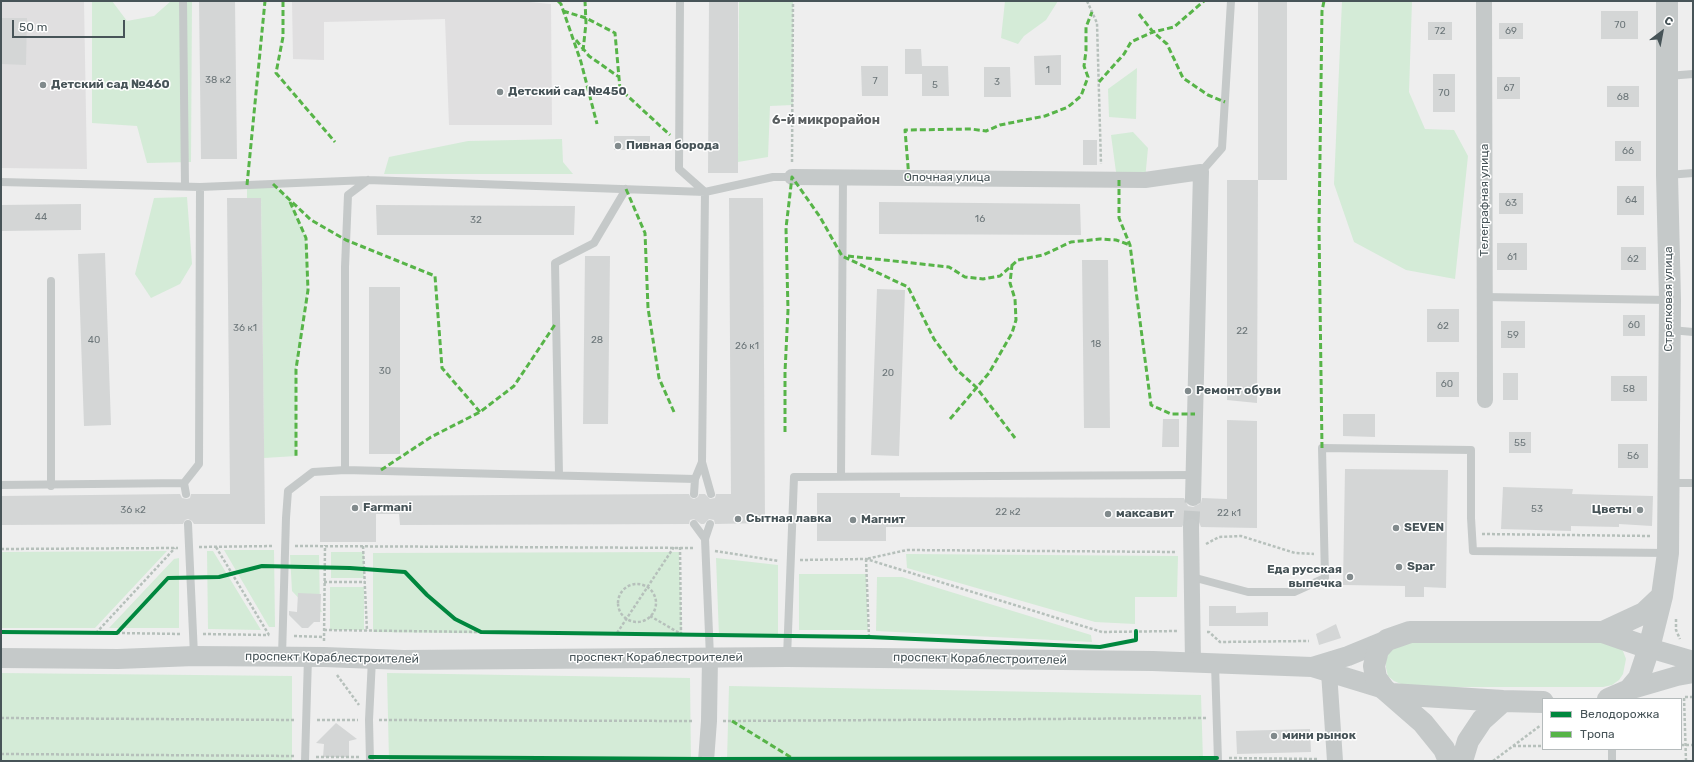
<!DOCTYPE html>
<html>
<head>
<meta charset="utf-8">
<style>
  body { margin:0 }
  #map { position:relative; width:1694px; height:762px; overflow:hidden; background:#eee; font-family:Rubik,sans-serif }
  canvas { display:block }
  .frame { position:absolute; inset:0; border:2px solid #475458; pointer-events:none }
  .legend { position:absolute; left:1542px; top:698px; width:140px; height:52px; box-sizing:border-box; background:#fff; border:1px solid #b5bbbc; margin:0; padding:5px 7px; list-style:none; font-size:12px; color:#475458 }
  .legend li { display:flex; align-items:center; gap:8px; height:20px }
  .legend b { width:20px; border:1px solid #b5bbbc }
  .north { position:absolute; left:1642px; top:12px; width:40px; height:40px; -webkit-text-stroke:3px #fff; paint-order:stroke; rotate:32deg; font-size:11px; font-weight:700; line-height:16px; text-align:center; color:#475458 }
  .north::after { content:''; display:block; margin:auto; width:14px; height:18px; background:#475458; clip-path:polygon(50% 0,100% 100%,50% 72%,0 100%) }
  .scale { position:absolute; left:12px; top:20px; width:113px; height:18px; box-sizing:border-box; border:2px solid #475458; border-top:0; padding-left:5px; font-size:12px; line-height:14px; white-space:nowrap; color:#475458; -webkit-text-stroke:3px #fff; paint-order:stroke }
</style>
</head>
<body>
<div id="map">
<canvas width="1694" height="762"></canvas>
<div class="frame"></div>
<ul class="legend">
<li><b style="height:5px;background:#00873e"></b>Велодорожка</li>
<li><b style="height:5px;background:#57b448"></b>Тропа</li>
</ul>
<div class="north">С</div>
<div class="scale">50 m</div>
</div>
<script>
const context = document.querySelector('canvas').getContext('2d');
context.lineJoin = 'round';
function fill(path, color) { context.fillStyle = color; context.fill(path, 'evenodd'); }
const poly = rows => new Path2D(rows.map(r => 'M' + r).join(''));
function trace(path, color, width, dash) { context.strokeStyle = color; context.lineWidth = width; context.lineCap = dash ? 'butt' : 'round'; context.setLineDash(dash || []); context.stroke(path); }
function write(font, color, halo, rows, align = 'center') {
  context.font = font + ' Rubik,sans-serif'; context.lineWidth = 3; context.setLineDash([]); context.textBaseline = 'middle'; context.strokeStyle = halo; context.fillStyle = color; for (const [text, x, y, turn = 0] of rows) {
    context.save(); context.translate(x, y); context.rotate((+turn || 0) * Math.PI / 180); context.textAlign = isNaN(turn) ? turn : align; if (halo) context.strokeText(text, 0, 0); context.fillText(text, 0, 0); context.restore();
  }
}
fill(poly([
  [1,1,84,1,87,169,1,168],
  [292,1,519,1,551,4,552,125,449,125,445,19,324,22,324,60,293,59]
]), '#e0dfe0');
fill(poly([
  [92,1,112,1,127,21,154,16,171,1,192,1,191,162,147,163,137,126,92,123],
  [739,1,793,1,793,105,770,106,768,157,738,162],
  [1005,1,1058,1,1046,20,1024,36,1018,44,1001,38],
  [1342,1,1412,1,1409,92,1425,129,1454,130,1468,156,1455,279,1406,270,1354,242,1334,184],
  [1137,68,1136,119,1109,117,1108,89],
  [1133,132,1148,148,1145,180,1116,172,1111,135],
  [562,139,563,162,573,174,384,174,389,157,468,141],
  [273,184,289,199,306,238,308,290,296,369,296,456,264,458,261,198,247,198,247,185],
  [187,197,192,264,180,284,151,298,135,274,154,198],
  [224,550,274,550,275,627,269,627],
  [167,551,95,628,1,628,1,552],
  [207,551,213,551,261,630,208,629],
  [331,552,364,552,364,578,331,578],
  [679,552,682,636,373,632,373,553],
  [906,554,1178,556,1177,597,1135,597,1135,624,1095,622,907,568],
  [290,555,319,555,320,608,322,612,308,611,305,605,292,591],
  [179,558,179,628,109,628,174,559],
  [716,558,778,565,778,637,719,636],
  [799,574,866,574,868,630,799,630],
  [877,577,902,577,1091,635,1092,642,876,631],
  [330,587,364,587,364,630,330,630],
  [1600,639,1617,645,1623,651,1626,659,1623,674,1619,680,1612,685,1603,687,1408,687,1394,681,1388,676,1386,668,1386,660,1389,652,1401,642],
  [1,673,292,676,292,761,1,761],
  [387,673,690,678,691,761,389,761],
  [729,686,1201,695,1203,761,727,761]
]), '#d4ebd7');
fill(poly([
  [199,1,235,1,237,159,201,159],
  [709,1,738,1,738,173,708,173],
  [1258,1,1287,1,1287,180,1258,180],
  [1601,11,1638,11,1638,39,1601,39],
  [1,18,27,18,26,65,1,64],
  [1428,22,1452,22,1452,40,1428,40],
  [1499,23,1523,23,1523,39,1499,39],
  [905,49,921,49,922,66,948,66,949,96,922,96,922,74,905,74],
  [1061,55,1061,85,1035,85,1034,56],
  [861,66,888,66,888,96,862,96],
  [984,67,1010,67,1011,97,984,97],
  [1433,74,1455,74,1455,112,1433,112],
  [1497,77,1520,77,1520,99,1497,99],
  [1607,86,1639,86,1639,107,1607,107],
  [614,136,650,136,650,150,614,150],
  [1083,140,1097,140,1097,165,1083,165],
  [1615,141,1641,141,1641,161,1615,161],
  [1227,180,1258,180,1257,403,1227,400],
  [1617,186,1644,186,1644,215,1617,215],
  [1499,193,1523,193,1523,214,1499,214],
  [227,198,261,198,265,524,194,524,192,521,188,519,185,520,183,524,1,525,1,496,180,494,182,498,187,499,190,498,191,494,230,494],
  [729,198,763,198,765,523,715,524,714,520,709,519,704,524,701,524,694,519,690,520,689,524,400,525,399,514,376,514,376,542,320,542,320,496,689,494,691,498,694,499,698,497,699,494,705,494,710,499,715,498,716,494,731,494],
  [879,202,1080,204,1081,235,879,234],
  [81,204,81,230,1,231,1,205],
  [376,205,575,206,574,235,377,235],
  [1497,243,1527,243,1527,270,1497,270],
  [1621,247,1646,247,1646,270,1621,270],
  [105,253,111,425,84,426,78,254],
  [585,256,610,256,608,424,583,424],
  [1082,260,1108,260,1110,428,1084,428],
  [369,287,400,287,400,454,369,454],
  [877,289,905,290,899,456,871,455],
  [1427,309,1459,309,1459,342,1427,342],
  [1623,315,1645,315,1645,336,1623,336],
  [1501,321,1525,321,1525,348,1501,348],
  [1436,372,1459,372,1459,397,1436,397],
  [1503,373,1518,373,1518,400,1503,400],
  [1611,376,1647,376,1647,401,1611,401],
  [1343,414,1375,414,1375,437,1343,436],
  [1163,419,1179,419,1179,447,1162,447],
  [1227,420,1257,421,1257,528,1201,527,1199,522,1191,518,1186,519,1182,527,886,527,886,541,817,541,817,493,900,493,900,497,1184,498,1188,506,1193,507,1201,503,1202,498,1227,499],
  [1509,432,1531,432,1531,453,1509,453],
  [1618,444,1648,444,1648,468,1618,468],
  [1345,469,1448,470,1446,588,1424,587,1424,597,1405,597,1405,586,1343,585],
  [1503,487,1573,489,1572,494,1653,496,1652,526,1619,524,1619,527,1571,526,1571,531,1501,529],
  [298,593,321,594,320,622,314,622,308,628,302,628,289,615,289,611,297,612],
  [1209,606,1236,606,1236,613,1268,612,1268,626,1209,626],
  [1336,624,1341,638,1319,645,1316,634],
  [336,723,357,739,349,741,349,757,323,757,324,744,316,743],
  [1310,729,1311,752,1237,754,1236,731]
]), '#d4d6d6');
trace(poly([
  [1191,527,1193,498]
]), '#c4c8c8', 16, [16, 8]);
trace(poly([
  [1087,1,1097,23,1101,164],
  [792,162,793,1],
  [1482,534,1651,536],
  [1206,544,1219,537,1241,536,1295,553,1314,554],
  [295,546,694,548],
  [363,546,367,631],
  [199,547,274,546],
  [216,547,269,635,271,635],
  [680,547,681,634],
  [1,549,178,548],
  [715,551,779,561],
  [800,560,866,559,1102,632,1178,631],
  [324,582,365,582],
  '618 603a19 19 0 1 1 38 0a19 19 0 1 1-38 0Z',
  [650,616,681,634],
  [1676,619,1676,630,1680,639],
  [324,630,481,632],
  [1207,632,1209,632,1220,642,1309,641],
  [96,633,175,548],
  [117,633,182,634],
  [617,633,674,547],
  [203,634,268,635],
  [294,636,324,637],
  [869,637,866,559,907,550,1177,552],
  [324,641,325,545],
  [337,675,359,705],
  [1,718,296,720],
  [317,720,358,720],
  [379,720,694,721],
  [723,721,1206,718],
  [1681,745,1693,745],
  [1513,746,1543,746],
  [1,754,295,756],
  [316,757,359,757],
  [1229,758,1318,759,1318,761],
  [1493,761,1541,725],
  [1686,761,1684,697,1693,697]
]), '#b6c0bb', 2.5, [3, 2]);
trace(poly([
  [183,1,185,186],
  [680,1,679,169,705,192,702,462,695,479,694,494],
  [1668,76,1693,74],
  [1201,172,1222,148,1231,1],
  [1668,175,1693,173],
  [1,182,200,187,199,464,184,483],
  [200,187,368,180,705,192,773,177,792,177],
  [1485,297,1669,300],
  [1671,330,1693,332],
  [702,462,711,494],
  [345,470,345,267,348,195,368,180],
  [559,475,555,263,594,243,626,189],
  [841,477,843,177],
  [1670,483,1693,483],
  [1,485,184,483,186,494],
  [51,486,51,281],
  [188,524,194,655],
  [694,524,705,539],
  [1192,577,1248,592,1294,592,1325,578,1322,448,1471,450,1471,518,1473,551,1668,553],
  [282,656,286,518,288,491,313,472,345,470,695,479],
  [710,657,705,539,710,524],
  [787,657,794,477,1193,475],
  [1215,664,1218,761],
  [305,761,308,657],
  [370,761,369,720,372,659],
  [1612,761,1612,749]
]), '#c5c9c9', 8);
trace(poly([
  [1484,1,1485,400],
  [792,177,1145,180,1201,172,1193,498],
  [1191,527,1193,663],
  [1329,672,1335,761],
  [706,761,709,721,710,657]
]), '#c5c9c9', 16);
trace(poly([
  [1649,648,1693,661],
  [1,658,118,659,194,656,324,657,403,660,787,657,1153,661,1312,667,1348,656,1387,640],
  [1312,667,1384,689],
  [1629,690,1677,676,1693,673]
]), '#c5c9c9', 20);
trace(poly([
  [1603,632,1644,613,1662,596],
  [1391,694,1503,701,1543,702],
  [1608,699,1629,690,1639,678,1649,648,1662,596,1668,553,1670,300,1667,175,1667,1],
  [1449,761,1444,749,1423,723,1384,689,1376,678,1374,666,1378,650,1387,640,1410,632,1603,632,1649,648],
  [1462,761,1468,741,1482,720,1503,701]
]), '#c5c9c9', 22);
trace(poly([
  [283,1,283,37,276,73,335,142],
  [558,1,561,4,581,62,597,124],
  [563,11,586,18,615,33,620,89,670,135],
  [1139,14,1153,32,1167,44,1183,78,1208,95,1225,102],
  [576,40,589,56,619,77],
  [583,51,586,23,585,1],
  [1099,82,1124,54,1131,42,1153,32,1174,27,1204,1],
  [909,178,905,130,971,129,986,131,1000,125,1045,116,1068,107,1081,96,1088,77,1084,66,1086,51,1086,27,1092,12],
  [1119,180,1119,218,1130,245,1151,405,1171,414,1195,414],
  [273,184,311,220,346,240,435,276,442,368,480,412],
  [247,185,265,1],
  [626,189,645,233,648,308,659,378,674,412],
  [290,202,306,238,308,290,296,369,296,456],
  [848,256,949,267,965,277,983,279,1000,276,1018,260,1043,255,1071,242,1100,239,1116,240,1130,245],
  [950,419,989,373,1012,333,1016,320,1015,299,1010,283,1012,265],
  [785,432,785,372,788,310,786,228,792,177,820,217,842,256,908,287,934,339,957,370,976,387,1015,438],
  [1322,448,1319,228,1322,11,1324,1],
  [381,470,431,437,480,412,514,386,556,323],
  [732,721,792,758]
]), '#57b448', 3, [6, 3]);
trace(poly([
  [1,632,117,633,168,578,219,577,262,566,350,568,405,572,427,595,455,619,481,632,869,637,1100,647,1136,640,1136,631],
  [370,757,707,759,1217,758]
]), '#00873e', 4);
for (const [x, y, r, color] of [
  [43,85,4,"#818a8c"],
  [500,92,4,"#818a8c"],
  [618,146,4,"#818a8c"],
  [1188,391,4,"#818a8c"],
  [355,508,4,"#818a8c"],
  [1640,510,4,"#818a8c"],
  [1108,514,4,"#818a8c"],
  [738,519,4,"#818a8c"],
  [853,520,4,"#818a8c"],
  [1396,528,4,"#818a8c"],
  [1399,567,4,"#818a8c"],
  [1350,577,4,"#818a8c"],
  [1274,736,4,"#818a8c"]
]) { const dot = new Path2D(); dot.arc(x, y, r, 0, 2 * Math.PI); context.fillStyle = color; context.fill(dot); trace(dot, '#fff', 1.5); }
write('10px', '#6c7679', null, [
  ["70",1620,25],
  ["72",1440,31],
  ["69",1511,31],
  ["1",1048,70],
  ["38 к2",218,80],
  ["7",875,81],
  ["3",997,82],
  ["5",935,85],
  ["67",1509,88],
  ["70",1444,93],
  ["68",1623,97],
  ["66",1628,151],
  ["64",1631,200],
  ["63",1511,203],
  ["44",41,217],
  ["16",980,219],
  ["32",476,220],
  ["61",1512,257],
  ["62",1633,259],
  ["60",1634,325],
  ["62",1443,326],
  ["36 к1",245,328],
  ["22",1242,331],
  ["59",1513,335],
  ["40",94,340],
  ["28",597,340],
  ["18",1096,344],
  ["26 к1",747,346],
  ["30",385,371],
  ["20",888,373],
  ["60",1447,384],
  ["58",1629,389],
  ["55",1520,443],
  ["56",1633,456],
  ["53",1537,509],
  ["36 к2",133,510],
  ["22 к2",1008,512],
  ["22 к1",1229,513]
]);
write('bold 12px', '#475458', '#fff', [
  ["Детский сад №460",51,85],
  ["Детский сад №450",508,92],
  ["Пивная борода",626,146],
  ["Ремонт обуви",1196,391],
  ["Farmani",363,508],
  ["Цветы",1632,510,"right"],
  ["максавит",1116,514],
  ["Сытная лавка",746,519],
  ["Магнит",861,520],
  ["SEVEN",1404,528],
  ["Spar",1407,567],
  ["Еда русская",1342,570,"right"],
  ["выпечка",1342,584,"right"],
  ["мини рынок",1282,736]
], 'left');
write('12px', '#475458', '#fff', [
  ["Опочная улица",947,178],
  ["Телеграфная улица",1485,200,-90],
  ["Стрелковая улица",1669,299,-90],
  ["проспект Кораблестроителей",332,658,1],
  ["проспект Кораблестроителей",656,658],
  ["проспект Кораблестроителей",980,659,1]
]);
write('bold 13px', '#5a5f61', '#fff', [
  ["6-й микрорайон",826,120]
]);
</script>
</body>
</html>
